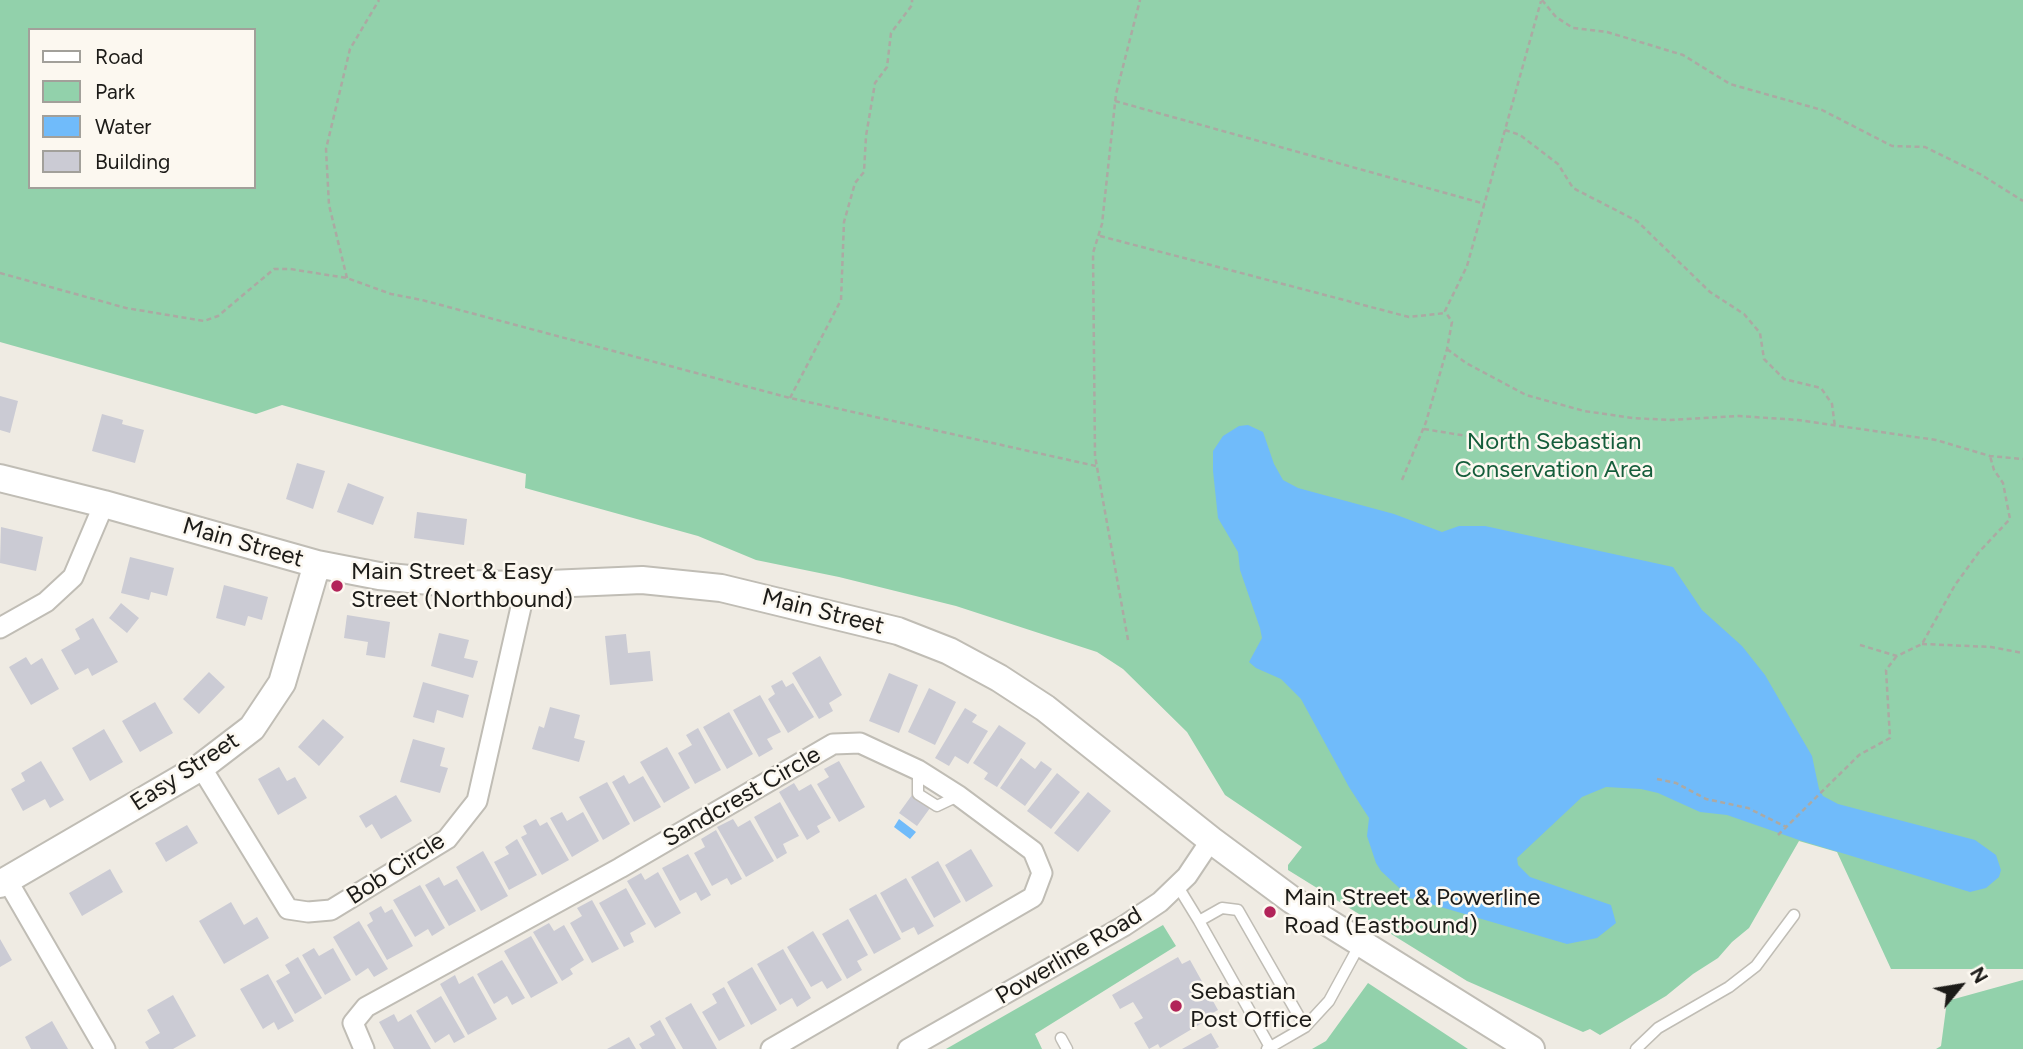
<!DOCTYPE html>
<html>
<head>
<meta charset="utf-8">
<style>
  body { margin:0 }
  #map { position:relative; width:2023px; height:1049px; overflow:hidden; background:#efebe3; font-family:Figtree,sans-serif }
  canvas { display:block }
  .legend { position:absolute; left:28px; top:28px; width:228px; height:161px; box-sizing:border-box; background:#fcf8f0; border:2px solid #a2a09a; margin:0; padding:9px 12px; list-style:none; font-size:21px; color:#1c1b18 }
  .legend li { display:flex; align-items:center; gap:14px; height:35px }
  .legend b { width:35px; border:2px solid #a2a09a }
  .north { position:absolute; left:1925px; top:951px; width:70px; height:70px; -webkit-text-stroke:5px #fcf8f0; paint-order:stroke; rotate:60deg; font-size:19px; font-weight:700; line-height:28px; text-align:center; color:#1c1b18 }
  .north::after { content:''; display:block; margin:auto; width:24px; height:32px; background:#1c1b18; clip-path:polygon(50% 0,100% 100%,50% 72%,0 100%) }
</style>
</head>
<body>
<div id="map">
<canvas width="2023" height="1049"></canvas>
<ul class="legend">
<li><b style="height:9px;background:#fff"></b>Road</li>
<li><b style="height:19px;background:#92d1ab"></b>Park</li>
<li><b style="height:19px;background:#70bbfa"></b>Water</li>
<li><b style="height:19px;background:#cbcbd4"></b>Building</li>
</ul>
<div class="north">N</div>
</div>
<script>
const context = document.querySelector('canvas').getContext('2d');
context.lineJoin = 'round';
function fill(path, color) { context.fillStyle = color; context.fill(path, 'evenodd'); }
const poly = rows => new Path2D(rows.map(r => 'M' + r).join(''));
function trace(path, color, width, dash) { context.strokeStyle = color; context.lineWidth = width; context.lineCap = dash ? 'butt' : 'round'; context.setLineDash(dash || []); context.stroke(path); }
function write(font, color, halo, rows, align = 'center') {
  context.font = font + ' Figtree,sans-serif'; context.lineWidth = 5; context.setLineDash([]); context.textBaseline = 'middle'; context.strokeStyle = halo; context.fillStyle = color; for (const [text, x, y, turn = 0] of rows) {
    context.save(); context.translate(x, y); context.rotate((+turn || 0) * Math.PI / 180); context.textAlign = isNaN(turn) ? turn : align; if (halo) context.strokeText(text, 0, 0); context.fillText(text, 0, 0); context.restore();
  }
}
fill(poly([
  [0,0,2023,0,2023,969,1891,969,1837,852,1799,841,1749,928,1732,942,1718,958,1693,974,1666,996,1600,1035,1590,1029,1583,1032,1467,981,1288,870,1288,865,1302,847,1225,795,1187,732,1123,669,1097,652,956,606,839,577,756,560,698,536,525,488,526,474,282,405,256,414,0,342],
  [30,30,254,30,254,187,30,187],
  [1163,925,1176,946,1035,1034,1042,1049,946,1049],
  [2023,980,2023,1049,1936,1049,1941,1046,1947,1001],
  [1368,983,1468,1049,1312,1049,1326,1041]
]), '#92d1ab');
fill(poly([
  [1248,425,1263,432,1274,464,1283,480,1298,488,1394,514,1442,532,1459,526,1485,526,1673,567,1702,610,1742,646,1765,675,1812,756,1819,789,1823,796,1838,804,1975,840,1996,855,2001,870,1999,877,1986,888,1970,892,1799,840,1727,815,1700,812,1658,793,1641,789,1606,787,1582,797,1517,858,1518,865,1530,877,1611,905,1616,923,1597,938,1567,944,1410,898,1381,871,1376,863,1367,836,1369,818,1349,787,1301,699,1281,679,1256,668,1249,662,1262,638,1260,628,1240,570,1238,552,1218,518,1213,471,1213,451,1223,436,1239,426],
  [899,819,916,832,910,839,894,827]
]), '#70bbfa');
fill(poly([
  [0,396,18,401,10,433,0,430],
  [102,414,123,420,122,424,144,430,135,463,92,451],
  [297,463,325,471,313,509,286,499],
  [348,483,384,497,373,525,337,512],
  [417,512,467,519,464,545,414,538],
  [1,527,43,537,36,571,0,563],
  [130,557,174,568,167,596,151,592,149,600,121,593],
  [224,585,268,597,262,620,248,616,245,626,216,618],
  [121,603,139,618,127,633,109,618],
  [347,615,390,622,385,658,366,655,368,642,344,638],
  [93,618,118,662,92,676,88,668,75,675,61,650,80,639,75,629],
  [439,633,469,640,464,658,478,661,473,678,431,666],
  [626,634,628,653,650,651,653,681,610,685,605,636],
  [820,656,842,695,829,703,833,711,819,719,792,673],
  [26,657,31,665,42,658,59,689,31,705,9,667],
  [209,672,225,687,199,714,183,699],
  [889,673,918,685,899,733,869,721],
  [782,680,786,687,793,683,814,717,788,733,768,699,775,694,771,686],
  [423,682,469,695,463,718,437,710,434,723,413,717],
  [929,688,956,702,935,745,908,732],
  [760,695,781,732,767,739,773,749,759,757,733,710],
  [155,702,173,733,140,752,122,721],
  [550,707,580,715,574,738,585,741,579,762,532,749,539,726,544,728],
  [965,708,977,715,972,722,988,731,968,764,955,756,949,766,935,758],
  [729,712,753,754,727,769,703,727],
  [323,719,344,737,319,766,298,747],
  [999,725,1026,743,997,787,984,779,988,773,973,763],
  [698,728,721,770,695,784,678,753,692,745,686,735],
  [104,729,123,762,90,781,72,748],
  [413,739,445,748,440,766,448,768,440,793,400,782],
  [667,747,690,788,664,803,640,762],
  [1021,758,1035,769,1041,761,1052,769,1025,806,1000,788],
  [41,761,64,800,50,808,45,799,23,811,11,789,25,781,21,773],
  [839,761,865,807,839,822,817,784,829,777,824,769],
  [279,767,287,781,295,777,307,798,278,815,258,779],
  [1057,773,1080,792,1051,829,1027,811],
  [624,775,629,784,643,776,661,807,634,822,612,782],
  [607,782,630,824,603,840,579,797],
  [794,783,799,791,811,784,831,818,817,826,820,832,807,840,779,792],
  [1088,792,1111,811,1078,852,1054,833],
  [396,795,412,821,381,839,372,824,366,828,359,816],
  [912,795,930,808,917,826,899,813],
  [780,802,799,836,783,844,787,853,777,859,754,817],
  [562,812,567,821,583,812,599,841,572,857,550,818],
  [536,819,540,826,547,822,569,860,542,875,521,837,527,834,523,826],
  [733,819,738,827,750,820,774,861,746,877,717,827],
  [187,825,198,843,166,862,155,843],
  [716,830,742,879,731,885,727,878,712,886,694,853,705,847,701,839],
  [517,839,537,875,509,890,494,862,509,854,505,847],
  [971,849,993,886,966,902,945,865],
  [483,851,508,896,481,911,456,867],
  [688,854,711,895,701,901,696,892,680,901,662,868],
  [938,861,961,902,934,918,911,877],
  [110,869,123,892,82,916,69,893],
  [658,872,681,913,655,928,627,881,641,873,645,880],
  [439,877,444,886,457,879,476,911,449,926,425,885],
  [906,878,934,926,918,935,914,927,902,933,880,893],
  [420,885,445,928,432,936,428,929,415,937,393,900],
  [626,888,646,924,630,933,634,942,624,947,599,903],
  [876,894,901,939,874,954,849,909],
  [592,900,619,949,592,963,570,923,582,916,577,908],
  [231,902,244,925,257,917,269,938,224,964,199,921],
  [381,906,385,913,392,909,413,946,387,960,367,925,373,921,369,913],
  [848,919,868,955,857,961,862,970,847,979,822,934],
  [359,921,388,969,374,977,368,968,356,976,333,937],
  [549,923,554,931,564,925,584,960,570,969,573,974,562,981,533,932],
  [813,931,842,980,827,989,822,981,811,987,787,947],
  [531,936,558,983,531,998,504,951],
  [0,939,12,960,0,967],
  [314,948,319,956,333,948,351,980,325,995,302,955],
  [783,949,811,998,797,1007,792,998,780,1005,757,964],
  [298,957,322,998,295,1014,276,981,290,973,285,965],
  [1178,957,1182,964,1190,960,1218,1010,1200,1020,1202,1023,1160,1048,1158,1044,1149,1049,1134,1023,1143,1018,1133,1002,1120,1009,1112,995],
  [502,960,525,998,512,1005,507,996,494,1004,477,974],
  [752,967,777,1010,751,1025,727,982],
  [268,974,294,1021,278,1030,274,1022,263,1029,240,989],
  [455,975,459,984,473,976,497,1019,468,1035,440,984],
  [724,987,745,1026,719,1041,702,1012,717,1003,712,994],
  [173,995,196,1036,173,1049,149,1049,145,1042,160,1033,147,1010],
  [441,996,465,1037,454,1043,449,1034,435,1043,416,1011],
  [691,1003,717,1049,683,1049,665,1018],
  [394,1014,398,1022,411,1014,431,1049,394,1049,379,1022],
  [660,1020,676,1049,642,1049,639,1044,655,1035,650,1026],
  [52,1021,68,1049,31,1049,25,1037],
  [1211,1033,1219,1047,1215,1049,1182,1049],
  [629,1037,636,1049,607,1049]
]), '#cbcbd4');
const lane = poly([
  [918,770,918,794,937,806,958,796],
  [1177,885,1199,921,1222,908,1238,910,1305,1027],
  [1199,921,1270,1047],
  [1061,1038,1067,1049],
  [1267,1049,1305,1027,1329,1001,1360,944],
  [1636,1049,1658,1028,1729,987,1756,966,1794,915]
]);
const street = poly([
  [0,628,46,602,73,577,104,504],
  [201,767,288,909,308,912,331,910,447,839,477,801,526,585],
  [7,880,105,1049],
  [364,1049,353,1023,366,1007,620,868,833,744,860,743,918,770,959,796,1033,851,1042,873,1033,897,771,1049],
  [908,1049,1124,926,1160,902,1187,876,1211,840]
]);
const secondary = poly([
  [0,478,104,504,317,564,379,576,460,584,526,585,642,580,721,588,898,631,949,651,999,678,1045,708,1211,840,1292,900,1531,1049],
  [0,884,201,767,252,728,282,683,317,564]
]);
trace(lane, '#c0bdb5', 13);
trace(street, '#c0bdb5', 23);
trace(secondary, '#c0bdb5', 30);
trace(poly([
  [1542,0,1556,17,1573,28,1607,32,1683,55,1730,84,1822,110,1892,146,1925,147,1980,174,2023,201],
  [1115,101,1485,204],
  [1505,130,1520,135,1558,164,1573,188,1637,221,1710,292,1744,314,1760,333,1764,359,1784,379,1821,388,1832,404,1835,427],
  [1100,236,1409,317,1446,313],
  [0,273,126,308,204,321,218,316,274,269,290,269,347,278,391,294,422,300,790,398,1096,466],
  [347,278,329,205,326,149,350,49,379,0],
  [1447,349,1466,363,1526,395,1584,411,1633,418,1669,420,1739,416,1798,420,1936,440,1990,456,2023,459],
  [790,398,841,300,844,222,855,183,864,172,866,136,875,83,887,67,891,33,912,5,912,0],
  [1424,429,1491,440],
  [1402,480,1426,422,1447,349,1452,322,1445,311,1467,266,1541,1],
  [1128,640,1095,456,1093,253,1102,224,1116,94,1140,0],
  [1922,644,1991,647,2023,653],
  [1860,645,1897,656,1922,644,1955,585,1979,552,2010,519,2003,483,1994,470,1990,456],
  [1657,779,1676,783,1706,799,1748,808,1786,827],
  [1778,835,1859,755,1890,738,1886,670,1896,657]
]), '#aca9a3', 2.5, [5, 3.5]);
trace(lane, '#fff', 10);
trace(street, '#fff', 19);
trace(secondary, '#fff', 26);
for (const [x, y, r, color] of [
  [337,586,7,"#b22459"],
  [1270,912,7,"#b22459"],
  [1176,1006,7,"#b22459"]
]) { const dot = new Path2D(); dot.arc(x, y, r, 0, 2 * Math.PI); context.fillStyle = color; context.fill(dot); trace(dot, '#fcf8f0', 2.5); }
write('24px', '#155d3b', '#fcf8f0', [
  ["North Sebastian",1554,442],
  ["Conservation Area",1554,470]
]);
write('24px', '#1c1b18', '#fcf8f0', [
  ["Main Street",243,543,16],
  ["Main Street",823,612,14],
  ["Easy Street",185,772,-33],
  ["Sandcrest Circle",742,797,-30],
  ["Bob Circle",396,869,-33],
  ["Powerline Road",1069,956,-31]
]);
write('24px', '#1c1b18', '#fcf8f0', [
  ["Main Street & Easy",351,572],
  ["Street (Northbound)",351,600],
  ["Main Street & Powerline",1284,898],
  ["Road (Eastbound)",1284,926],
  ["Sebastian",1190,992],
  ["Post Office",1190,1020]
], 'left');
</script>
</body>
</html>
